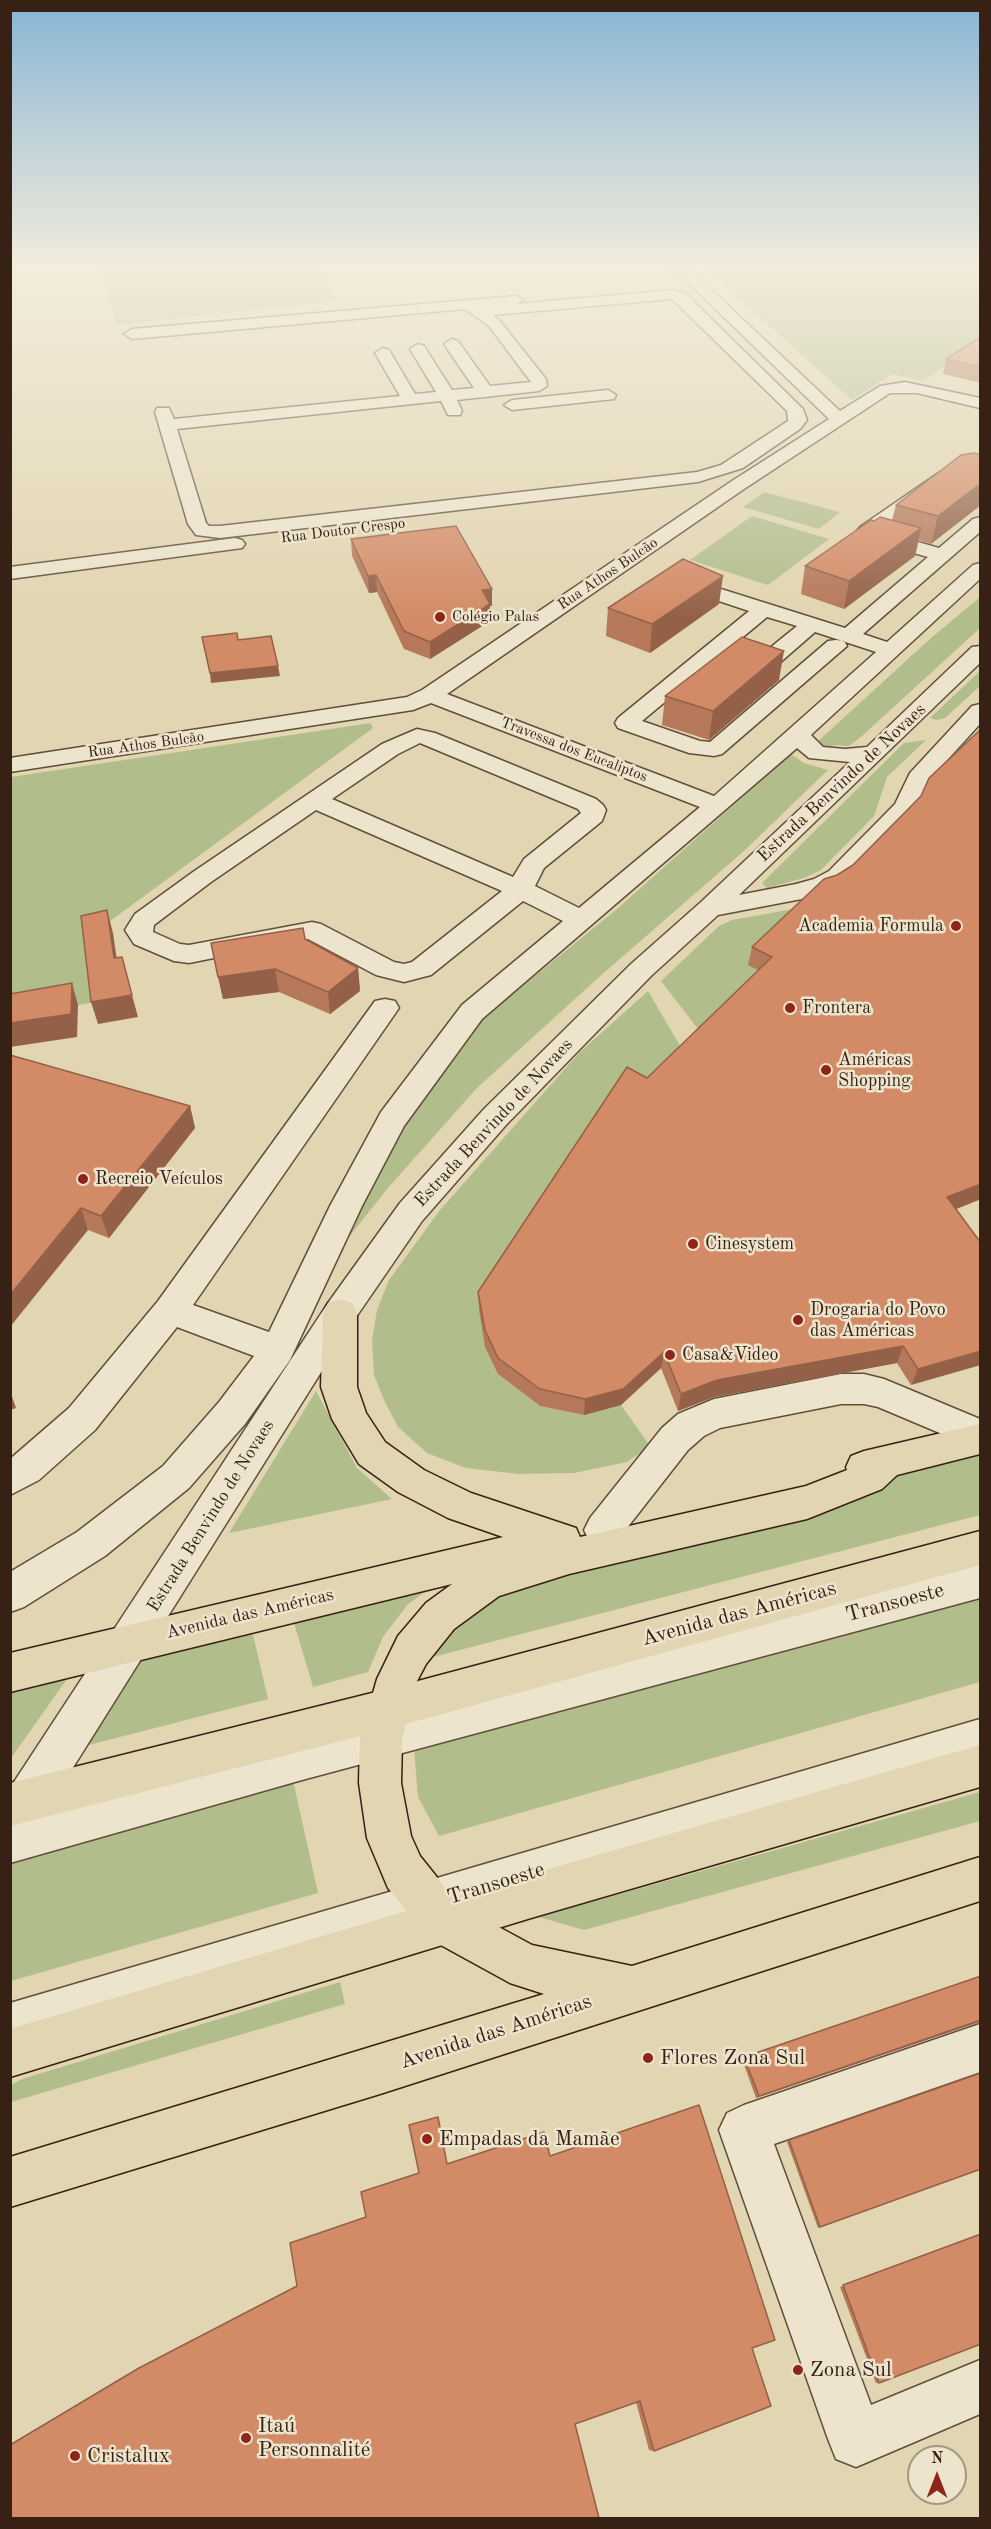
<!DOCTYPE html>
<html>
<head>
<meta charset="utf-8">
<style>
  body { margin:0 }
  #map { position:relative; width:991px; height:2529px; overflow:hidden; background:#e2d5b1; font-family:"Old Standard TT",serif }
  canvas { display:block }
  .frame { position:absolute; inset:0; border:12px solid #372014; pointer-events:none }
  .north { position:absolute; left:907px; top:2445px; width:60px; height:60px; box-sizing:border-box; background:#ece4cc; border:2px solid #a49682; border-radius:50%; rotate:0deg; font-size:16px; font-weight:700; line-height:24px; text-align:center; color:#372014 }
  .north::after { content:''; display:block; margin:auto; width:21px; height:27px; background:#8f2418; clip-path:polygon(50% 0,100% 100%,50% 72%,0 100%) }
</style>
</head>
<body>
<div id="map">
<canvas width="991" height="2529"></canvas>
<div class="frame"></div>
<div class="north">N</div>
</div>
<script>
const context = document.querySelector('canvas').getContext('2d');
context.lineJoin = 'round';
function fill(path, color) { context.fillStyle = color; context.fill(path, 'evenodd'); }
const poly = rows => new Path2D(rows.map(r => 'M' + r).join(''));
function trace(path, color, width, dash) { context.strokeStyle = color; context.lineWidth = width; context.lineCap = dash ? 'butt' : 'round'; context.setLineDash(dash || []); context.stroke(path); }
function write(font, color, halo, rows, align = 'center') {
  context.font = font + ' "Old Standard TT",serif'; context.lineWidth = 5; context.setLineDash([]); context.textBaseline = 'middle'; context.strokeStyle = halo; context.fillStyle = color; for (const [text, x, y, turn = 0] of rows) {
    context.save(); context.translate(x, y); context.rotate((+turn || 0) * Math.PI / 180); context.textAlign = isNaN(turn) ? turn : align; if (halo) context.strokeText(text, 0, 0); context.fillText(text, 0, 0); context.restore();
  }
}
fill(poly([
  [99,263,317,263,336,301,117,325],
  [699,263,980,263,980,342,923,381,892,374,852,400],
  [764,492,840,512,819,529,743,507],
  [752,516,829,539,768,585,690,560],
  [980,597,980,628,862,736,849,746,834,745,825,750,815,744,931,638],
  [980,671,980,686,945,718,937,720,930,718],
  [371,723,373,728,87,938,95,1002,11,1018,11,777],
  [926,740,887,777,874,816,821,870,804,878,767,888,762,883,904,743],
  [791,754,804,763,828,770,745,850,598,978,477,1088,387,1189,338,1251,410,1106,465,1033,617,909],
  [810,906,768,975,705,1038,661,981,719,926,732,920],
  [648,991,686,1056,498,1374,540,1406,584,1415,621,1405,650,1446,627,1462,574,1473,519,1474,466,1468,427,1453,398,1427,384,1400,374,1375,372,1341,377,1310,389,1280,440,1210,579,1053],
  [316,1391,357,1468,392,1499,229,1533],
  [980,1455,980,1515,429,1658,457,1623,495,1594,856,1484],
  [449,1575,408,1604,383,1637,368,1672,313,1687,292,1616],
  [980,1595,980,1682,439,1836,418,1797,414,1748],
  [251,1626,268,1699,77,1748,140,1653],
  [72,1672,11,1758,11,1687],
  [293,1780,318,1893,11,1981,11,1859],
  [980,1792,980,1821,584,1930,539,1917],
  [340,1982,345,2004,11,2102,11,2085,22,2079]
]), '#b2bd8c');
const minor = poly([
  [668,263,683,263,840,411,880,386,905,382,980,398,980,408,917,393,890,393,744,489,447,694,714,796,876,652,815,632,776,666,768,667,760,666,757,661,760,656,797,626,767,617,642,721,700,741,710,742,828,641,836,640,844,641,847,646,722,754,714,756,689,753,618,728,615,723,618,718,749,611,707,597,704,593,707,589,721,589,845,628,928,557,864,539,857,531,860,527,940,472,980,464,980,474,952,480,879,531,939,548,973,519,980,517,980,532,863,634,887,642,973,565,980,563,980,579,811,735,823,747,845,749,867,747,972,647,980,646,980,663,739,895,796,884,814,879,829,871,895,804,910,773,972,706,980,704,980,724,929,780,915,812,847,881,832,891,807,898,718,915,651,976,506,1125,422,1221,352,1323,47,1809,302,1738,980,1562,980,1598,302,1780,10,1863,10,1788,328,1303,400,1203,484,1109,631,964,701,902,850,762,809,758,797,748,482,1019,404,1126,362,1206,290,1360,245,1424,189,1488,105,1556,24,1607,10,1612,10,1572,77,1532,163,1466,219,1402,254,1356,177,1327,95,1430,39,1480,10,1495,10,1459,69,1408,158,1301,375,1001,385,999,395,1001,399,1008,193,1305,269,1332,330,1206,381,1112,462,1005,563,921,523,901,431,975,404,982,376,975,308,939,189,963,174,961,134,944,125,930,135,914,193,872,382,744,417,729,435,733,596,799,603,805,606,810,602,821,544,868,535,886,579,908,700,807,431,703,413,710,10,772,10,758,407,697,422,690,732,481,829,419,668,263],
  [420,743,578,809,581,813,524,859,513,877,332,799,398,754,420,743],
  [316,810,502,891,412,962,404,964,394,962,321,924,312,922,189,945,180,944,153,932,154,925,211,882,316,810],
  [673,290,686,294,803,409,807,420,800,429,743,468,698,482,220,538,196,535,188,524,155,412,157,408,169,408,174,419,400,396,375,353,383,348,389,350,415,394,436,392,410,349,418,344,424,346,452,390,474,388,444,344,452,339,458,341,490,386,531,382,489,326,465,309,132,339,124,334,132,329,516,296,523,300,516,304,673,290],
  [672,299,787,411,788,421,721,465,697,472,220,526,209,526,206,523,177,429,441,401,448,415,460,415,462,411,457,400,539,391,547,386,546,379,499,320,493,315,672,299],
  [608,390,616,395,614,399,512,410,504,405,512,400,608,390],
  [235,538,242,540,245,544,242,548,10,579,10,567,235,538],
  [841,1374,864,1374,884,1379,980,1419,980,1450,878,1407,864,1404,841,1404,720,1428,704,1436,688,1450,616,1542,603,1547,590,1542,584,1530,590,1518,662,1428,678,1414,714,1399,841,1374],
  [980,1719,980,1761,10,2051,10,2003,980,1719],
  [980,2024,980,2072,774,2144,871,2405,980,2360,980,2414,856,2467,836,2459,828,2439,719,2130,727,2113,744,2105,980,2024]
]);
const major = poly([
  [340,1299,352,1303,357,1313,357,1387,366,1413,385,1442,424,1470,471,1493,576,1528,580,1537,806,1486,847,1470,846,1467,851,1456,864,1451,980,1424,980,1454,897,1475,882,1489,807,1519,569,1574,499,1596,454,1629,426,1664,416,1683,402,1739,401,1783,411,1836,420,1856,460,1906,532,1945,632,1966,980,1857,980,1901,380,2094,10,2207,10,2157,544,1994,510,1983,428,1938,388,1888,367,1838,359,1783,360,1739,377,1679,398,1636,426,1603,452,1584,10,1692,10,1653,503,1537,448,1518,398,1492,359,1464,332,1419,321,1387,323,1313,328,1303,340,1299]
]);
const highway = poly([
  [980,1531,980,1565,388,1729,10,1826,10,1783,388,1689,980,1531],
  [980,1745,980,1787,531,1918,10,2077,10,2029,531,1874,980,1745]
]);
trace(minor, '#624d3b', 3);
trace(major, '#372014', 3);
trace(highway, '#372014', 3);
fill(minor, '#ece4cc');
fill(major, '#e2d5b1');
fill(highway, '#e2d5b1');
fill(poly([
  [981,337,981,383,943,374,946,359],
  [961,455,931,544,919,540,915,556,844,609,801,594,805,566,874,521,892,520,896,505],
  [351,539,492,589,492,606,490,606,490,621,430,659,404,649,377,592,369,593,352,556],
  [719,604,650,653,606,636,608,608],
  [779,680,709,740,662,725,665,696],
  [981,729,981,1199,956,1209,981,1243,911,1385,897,1363,714,1397,678,1411,661,1368,621,1405,584,1415,540,1406,498,1374,485,1347,479,1310,478,1292,647,1078,758,970,748,965,752,947,837,875,853,865,921,796],
  [305,939,358,968,360,991,330,1014,279,992,223,999,211,943],
  [10,1055,190,1106,195,1128,109,1238,88,1230],
  [981,1976,981,2023,979,2022,756,2098,742,2059,744,2057],
  [981,2073,981,2169,818,2228,787,2142,789,2140],
  [550,2156,752,2348,654,2451,649,2450,636,2402,575,2424,297,2286,366,2217,447,2164],
  [981,2234,879,2383,876,2383,840,2287]
]), '#b57859');
fill(poly([
  [981,483,981,505,931,544,938,516],
  [921,528,915,556,844,609,849,581],
  [376,575,377,592,369,593,368,576],
  [723,576,719,604,650,653,652,624],
  [492,589,492,606,490,606,490,621,430,659,430,642,482,590],
  [784,651,779,680,709,740,713,711],
  [278,666,280,676,211,683,210,673],
  [107,910,113,933,120,981,114,958],
  [358,968,360,991,330,1014,328,992],
  [275,969,279,992,223,999,218,977],
  [72,983,78,1005,77,1037,10,1047,10,1023],
  [132,995,138,1017,98,1024,91,1002],
  [190,1106,195,1128,109,1238,101,1216],
  [981,1184,981,1199,941,1215,947,1197],
  [81,1208,88,1230,10,1327,10,1295],
  [903,1346,897,1363,714,1397,678,1411,681,1394,717,1380],
  [981,1351,981,1365,911,1385,918,1369],
  [664,1352,661,1368,621,1405,584,1415,585,1399],
  [10,1391,16,1408,10,1410],
  [981,2020,979,2022,756,2098,759,2096]
]), '#946148');
const building = poly([
  [981,337,981,367,946,359,981,337],
  [974,453,981,455,981,483,938,516,896,505,961,455,974,453],
  [880,517,921,528,849,581,805,566,871,520,874,521,880,517],
  [456,526,492,589,482,590,490,604,430,642,404,631,376,575,368,576,351,539,456,526],
  [683,559,723,576,652,624,608,608,683,559],
  [237,633,238,640,271,636,278,666,210,673,202,637,237,633],
  [742,637,784,651,713,711,665,696,742,637],
  [981,729,981,1184,947,1197,981,1243,981,1351,918,1369,903,1346,717,1380,681,1394,664,1352,623,1389,585,1399,540,1389,498,1358,485,1330,478,1292,627,1067,647,1078,772,957,752,947,824,879,837,875,853,865,921,796,929,778,981,729],
  [107,910,114,958,122,957,132,995,91,1002,81,916,107,910],
  [303,928,305,939,358,968,328,992,275,969,218,977,211,943,303,928],
  [72,983,71,1014,10,1023,10,994,72,983],
  [10,1055,190,1106,101,1216,81,1208,10,1295,10,1055],
  [981,1976,981,2020,759,2096,744,2057,981,1976],
  [981,2073,981,2169,820,2227,789,2140,981,2073],
  [699,2105,775,2340,752,2348,771,2406,654,2451,640,2401,575,2424,599,2518,10,2518,10,2445,139,2368,297,2286,290,2243,366,2217,361,2192,419,2173,409,2125,438,2117,447,2164,544,2132,550,2156,699,2105],
  [981,2234,981,2344,879,2383,843,2285,981,2234]
]);
fill(building, '#d38b67');
trace(building, '#946148', 1.5);
const sky = context.createLinearGradient(0, 0, 0, 617);
sky.addColorStop(0, '#88b5d4');
sky.addColorStop(0.43, '#f2ecdc');
sky.addColorStop(1, '#f2ecdc00');
context.fillStyle = sky;
context.fillRect(0, 0, 991, 617);
for (const [x, y, r, color] of [
  [440,617,6,"#8f2418"],
  [956,926,6,"#8f2418"],
  [790,1008,6,"#8f2418"],
  [826,1070,6,"#8f2418"],
  [83,1179,6,"#8f2418"],
  [693,1244,6,"#8f2418"],
  [798,1320,6,"#8f2418"],
  [670,1355,6,"#8f2418"],
  [648,2058,6,"#8f2418"],
  [427,2139,6,"#8f2418"],
  [798,2370,6,"#8f2418"],
  [246,2438,6,"#8f2418"],
  [75,2456,6,"#8f2418"]
]) { const dot = new Path2D(); dot.arc(x, y, r, 0, 2 * Math.PI); context.fillStyle = color; context.fill(dot); trace(dot, '#ece4cc', 2); }
write('15px', '#372014', '#ece4cc', [
  ["Rua Doutor Crespo",343,531,-7],
  ["Rua Athos Bulcão",608,574,-34],
  ["Rua Athos Bulcão",146,745,-8],
  ["Travessa dos Eucaliptos",574,750,21]
]);
write('15px', '#372014', '#ece4cc', [
  ["Colégio Palas",452,617]
], 'left');
write('18px', '#372014', '#ece4cc', [
  ["Estrada Benvindo de Novaes",842,783,-43],
  ["Estrada Benvindo de Novaes",494,1123,-47],
  ["Estrada Benvindo de Novaes",211,1516,-58],
  ["Avenida das Américas",250,1614,-13]
]);
write('18px', '#372014', '#ece4cc', [
  ["Academia Formula",944,926,"right"],
  ["Frontera",802,1008],
  ["Américas",838,1060],
  ["Shopping",838,1081],
  ["Recreio Veículos",95,1179],
  ["Cinesystem",705,1244],
  ["Drogaria do Povo",810,1310],
  ["das Américas",810,1331],
  ["Casa&Video",682,1355]
], 'left');
write('21px', '#372014', '#ece4cc', [
  ["Transoeste",895,1603,-15],
  ["Avenida das Américas",739,1614,-15],
  ["Transoeste",496,1884,-17],
  ["Avenida das Américas",496,2032,-18]
]);
write('21px', '#372014', '#ece4cc', [
  ["Flores Zona Sul",660,2058],
  ["Empadas da Mamãe",439,2139],
  ["Zona Sul",810,2370],
  ["Itaú",258,2426],
  ["Personnalité",258,2450],
  ["Cristalux",87,2456]
], 'left');
</script>
</body>
</html>
